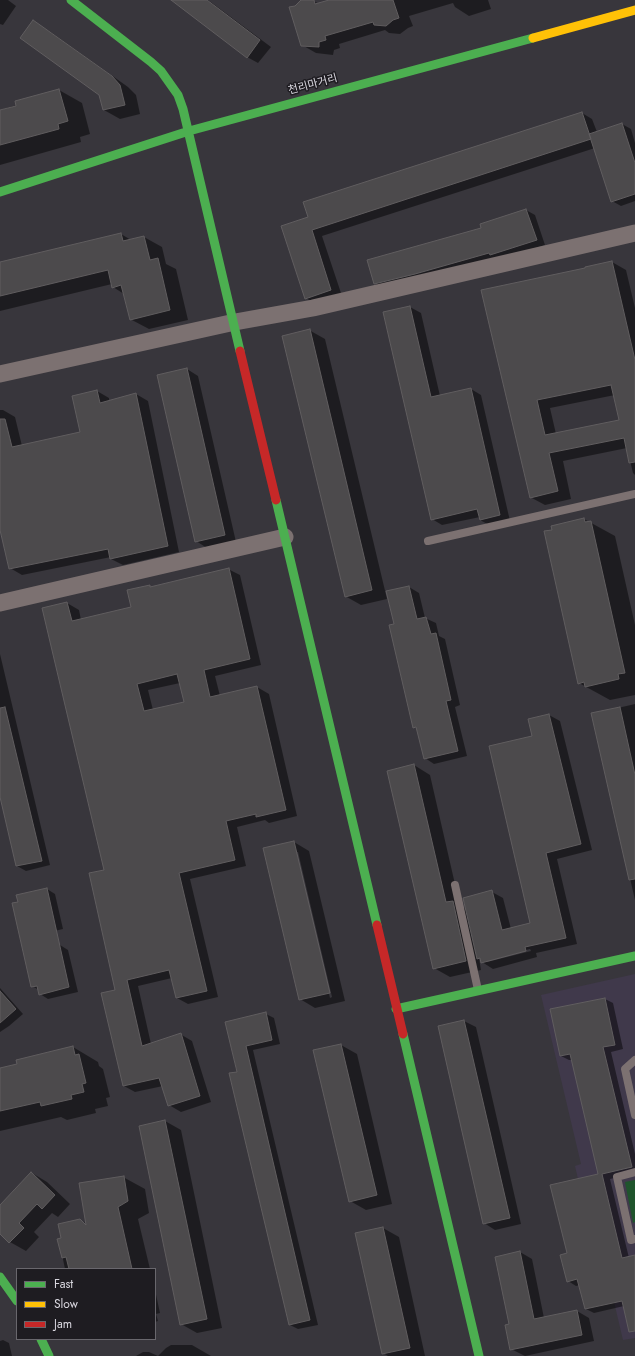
<!DOCTYPE html>
<html>
<head>
<meta charset="utf-8">
<style>
  body { margin:0 }
  #map { position:relative; width:635px; height:1356px; overflow:hidden; background:#38363c; font-family:Jost,sans-serif }
  canvas { display:block }
  .legend { position:absolute; left:16px; top:1268px; width:140px; height:72px; box-sizing:border-box; background:#1e1c21; border:1px solid #69676d; margin:0; padding:5px 7px; list-style:none; font-size:12px; color:#dad8e0 }
  .legend li { display:flex; align-items:center; gap:8px; height:20px }
  .legend b { width:20px; border:1px solid #69676d }
</style>
</head>
<body>
<div id="map">
<canvas width="635" height="1356"></canvas>
<ul class="legend">
<li><b style="height:5px;background:#4caf50"></b>Fast</li>
<li><b style="height:5px;background:#ffc107"></b>Slow</li>
<li><b style="height:5px;background:#c62828"></b>Jam</li>
</ul>
</div>
<script>
const context = document.querySelector('canvas').getContext('2d');
context.lineJoin = 'round';
function fill(path, color) { context.fillStyle = color; context.fill(path, 'evenodd'); }
const poly = rows => new Path2D(rows.map(r => 'M' + r).join(''));
function trace(path, color, width, dash) { context.strokeStyle = color; context.lineWidth = width; context.lineCap = dash ? 'butt' : 'round'; context.setLineDash(dash || []); context.stroke(path); }
function write(font, color, halo, rows, align = 'center') {
  context.font = font + ' Jost,"Noto Sans KR",sans-serif'; context.lineWidth = 3; context.setLineDash([]); context.textBaseline = 'middle'; context.strokeStyle = halo; context.fillStyle = color; for (const [text, x, y, turn = 0] of rows) {
    context.save(); context.translate(x, y); context.rotate((+turn || 0) * Math.PI / 180); context.textAlign = isNaN(turn) ? turn : align; if (halo) context.strokeText(text, 0, 0); context.fillText(text, 0, 0); context.restore();
  }
}
fill(poly([
  [635,974,635,1338,623,1340,602,1251,595,1253,575,1166,581,1164,541,995]
]), '#40394b');
fill(poly([
  [635,1180,635,1222,633,1223,625,1182]
]), '#1f542c');
fill(poly([
  [0,0,8,0,16,6,3,25,0,24],
  [173,0,208,0,271,47,258,63,247,57],
  [333,0,488,0,491,9,469,16,455,7,453,3,409,16,413,26,408,28,400,34,389,33,385,30,339,44,340,48,334,50,333,55,316,53,302,45,314,1,319,4],
  [33,22,49,31,128,87,136,95,140,114,120,119,104,110,100,94],
  [59,90,82,103,90,134,80,137,81,142,0,165,0,110,17,105],
  [582,113,592,119,597,132,622,124,631,129,635,143,635,201,621,206,612,201,595,148,322,236,342,296,317,305,306,298,309,218],
  [526,210,535,215,545,245,499,259,383,288,374,283,482,229],
  [121,234,131,240,144,237,162,247,166,264,176,269,188,320,149,329,130,319,124,294,113,287,112,284,0,311,0,263],
  [612,262,626,270,635,308,635,475,633,473,627,448,563,461,571,499,545,505,530,497,483,291,586,269],
  [615,395,621,420,556,434,550,408],
  [410,307,421,313,440,396,471,389,481,395,510,521,491,526,480,520,480,517,442,525,432,519],
  [309,330,325,339,387,599,361,605,345,596],
  [187,369,198,376,236,542,207,548,196,541],
  [97,391,109,398,109,401,136,394,148,401,179,552,123,565,111,559,111,557,22,575,10,568,0,525,0,410,3,410,15,417,22,446,82,433],
  [584,519,615,536,635,625,635,695,610,700,579,683,553,530],
  [228,569,240,575,261,665,215,676,220,696,257,687,269,694,297,816,269,823,265,820,237,827,246,866,190,879,218,997,188,1004,177,998,172,978,138,986,151,1044,180,1034,192,1041,211,1102,181,1112,169,1105,163,1086,135,1092,124,1086,105,871,67,603,79,610,81,620,132,608,149,586,151,587],
  [180,683,185,703,153,710,148,690],
  [409,587,419,593,425,618,436,623,439,636,445,639,460,705,455,707,467,756,434,764,425,758,418,729,414,727,388,592],
  [0,654,50,865,26,871,17,866,0,792],
  [635,704,635,900,592,714],
  [549,715,560,721,592,850,557,859,577,944,536,953,537,957,493,969,482,962,480,957,479,958,481,970,450,977,434,968,414,765,430,775,460,906,467,910,492,892,503,898,511,929,531,924,533,737],
  [530,949,531,951,487,962,487,960],
  [294,842,309,851,345,1001,315,1008,300,999],
  [295,852,298,852,332,997,330,998],
  [47,889,55,894,63,929,28,937,19,902],
  [60,945,68,950,78,992,48,999,40,994,39,990,32,986],
  [0,988,23,1014,9,1026,0,1032],
  [605,999,613,1003,623,1049,611,1052,635,1154,635,1173,610,1179,629,1258,635,1256,635,1326,624,1306,594,1313,586,1309,580,1285,576,1286,568,1281,568,1254,599,1175,573,1060,569,1060,561,1056,551,1010],
  [266,1014,274,1018,280,1044,253,1050,318,1325,298,1329,290,1325,226,1022],
  [464,1021,476,1027,521,1224,495,1230,484,1223,439,1026],
  [341,1045,357,1054,392,1204,366,1210,350,1201],
  [73,1047,98,1062,99,1066,103,1069,110,1097,106,1098,108,1106,95,1109,96,1113,67,1120,61,1117,0,1131,0,1069],
  [165,1121,181,1130,222,1328,197,1333,181,1324],
  [32,1173,47,1182,70,1204,58,1217,52,1213,34,1232,39,1237,26,1251,10,1242,0,1232,0,1206],
  [123,1177,145,1189,149,1213,138,1219,150,1269,65,1269,59,1240,62,1239,80,1220,87,1224],
  [383,1228,399,1237,425,1356,388,1356,383,1353],
  [520,1252,532,1259,544,1318,577,1311,589,1318,594,1341,525,1356,511,1349,510,1325],
  [155,1290,160,1313,156,1314,158,1321,155,1322],
  [3,1340,9,1343,12,1356,0,1356,0,1341],
  [171,1345,192,1345,211,1356,136,1356,143,1352,149,1352,158,1356,166,1348]
]), '#0007');
const building = poly([
  [171,0,207,0,260,40,247,58,171,0],
  [301,0,314,0,315,4,329,0,393,0,399,18,393,20,386,26,374,25,373,22,325,36,326,40,319,42,319,47,301,46,289,7,295,6,301,0],
  [33,20,112,76,120,85,125,105,103,110,99,95,20,38,33,20],
  [59,89,68,121,58,124,59,129,0,145,0,110,16,106,15,101,59,89],
  [582,112,591,139,312,230,331,290,305,299,281,226,308,217,303,202,582,112],
  [622,123,635,163,635,194,611,202,589,134,622,123],
  [526,209,537,240,490,255,489,253,415,274,374,284,367,260,481,228,480,224,526,209],
  [121,233,123,241,144,236,150,260,158,258,170,310,130,320,121,285,112,288,108,270,0,296,0,262,121,233],
  [612,261,635,360,635,462,629,463,624,438,549,453,558,491,530,498,481,290,585,268,585,267,612,261],
  [611,385,619,420,545,435,537,400,611,385],
  [410,306,431,397,471,388,500,515,480,520,477,509,431,520,383,312,410,306],
  [310,329,372,590,345,597,282,336,310,329],
  [187,368,225,535,195,542,157,375,187,368],
  [97,390,100,403,136,393,168,546,110,559,108,549,9,569,0,530,0,419,5,419,12,447,80,432,72,396,97,390],
  [584,518,585,522,591,521,625,673,618,674,619,679,585,687,584,682,578,684,544,531,552,530,551,526,584,518],
  [229,568,250,659,204,670,210,697,257,686,286,810,256,817,256,814,226,821,235,860,179,873,207,991,176,998,169,970,127,980,142,1046,181,1033,200,1096,168,1106,159,1078,123,1086,101,993,115,990,89,873,104,870,42,608,67,602,72,621,131,607,127,590,150,585,150,587,229,568],
  [177,674,184,702,144,711,137,684,177,674],
  [409,586,417,619,426,617,431,634,436,633,451,700,446,701,458,751,424,759,416,727,413,728,389,625,394,624,386,591,409,586],
  [5,707,42,861,16,866,0,797,0,708,5,707],
  [620,707,635,775,635,879,629,880,591,713,620,707],
  [549,714,581,844,546,853,566,938,525,947,526,951,481,963,480,958,477,959,463,898,492,890,502,930,530,923,489,746,532,736,528,719,549,714],
  [414,764,446,902,453,901,466,961,433,969,387,771,414,764],
  [294,841,330,993,299,1000,263,848,294,841],
  [47,888,69,987,39,995,37,986,31,987,12,903,18,902,16,895,47,888],
  [0,991,16,1009,0,1023,0,991],
  [605,998,615,1045,603,1047,632,1167,602,1174,622,1258,635,1255,635,1331,629,1332,622,1301,585,1309,577,1279,567,1282,560,1255,567,1253,550,1185,598,1174,570,1054,560,1056,550,1009,605,998],
  [266,1012,272,1040,246,1046,310,1320,289,1325,229,1073,237,1072,225,1022,266,1012],
  [464,1020,510,1218,483,1224,438,1026,464,1020],
  [341,1044,377,1195,349,1202,313,1050,341,1044],
  [73,1046,75,1055,79,1054,86,1083,82,1084,84,1092,71,1095,72,1099,41,1106,40,1102,0,1111,0,1068,17,1064,16,1060,73,1046],
  [165,1120,207,1319,180,1325,139,1126,165,1120],
  [31,1172,55,1195,42,1209,37,1204,19,1223,24,1228,9,1243,0,1234,0,1205,31,1172],
  [124,1176,128,1201,118,1207,132,1269,69,1269,66,1257,62,1258,57,1239,61,1238,58,1224,80,1219,86,1225,79,1183,124,1176],
  [383,1227,410,1348,382,1354,355,1233,383,1227],
  [520,1251,534,1319,577,1310,582,1335,510,1350,505,1325,509,1324,495,1257,520,1251]
]);
fill(building, '#4c4a4c');
trace(building, '#605d5f', 1);
trace(poly([
  [428,541,635,494],
  [455,885,478,990],
  [635,1060,625,1069,635,1115],
  [635,1172,617,1177,631,1240,635,1239]
]), '#7c7171', 8);
trace(poly([
  [0,374,235,322,313,308,635,233],
  [0,603,285,537]
]), '#7c7171', 17);
trace(poly([
  [71,0,151,62,161,71,178,95,183,109,240,351],
  [0,192,189,131,533,38],
  [276,500,377,925],
  [396,1009,635,956],
  [403,1034,479,1356],
  [0,1277,17,1301],
  [41,1339,49,1356]
]), '#4caf50', 9);
trace(poly([
  [533,38,635,10]
]), '#ffc107', 9);
trace(poly([
  [240,351,276,500],
  [377,925,403,1034]
]), '#c62828', 9);
write('11px', '#dad8e0', '#1e1c21', [
  ["천리마거리",313,85,-15]
]);
</script>
</body>
</html>
